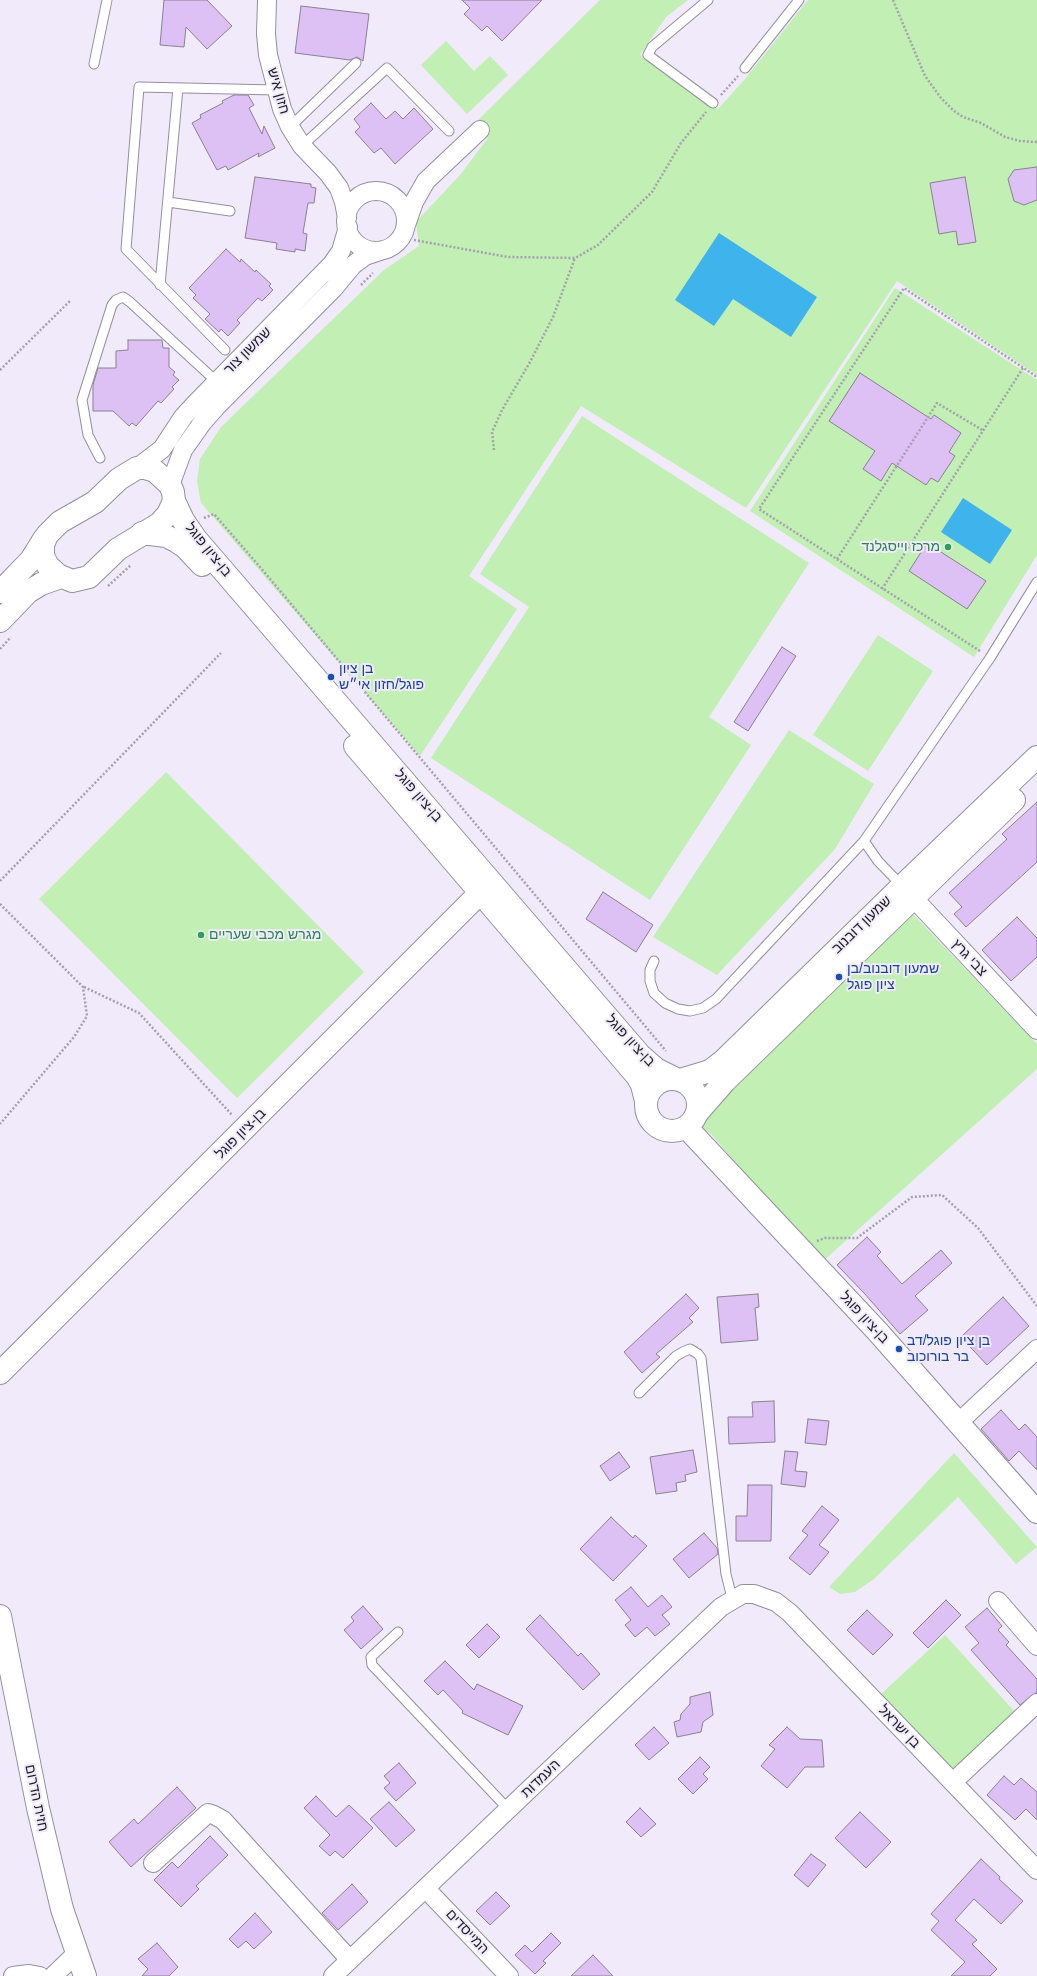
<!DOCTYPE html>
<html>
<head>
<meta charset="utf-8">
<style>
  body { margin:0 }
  canvas { display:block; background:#f0eafa }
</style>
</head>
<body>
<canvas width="1037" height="1976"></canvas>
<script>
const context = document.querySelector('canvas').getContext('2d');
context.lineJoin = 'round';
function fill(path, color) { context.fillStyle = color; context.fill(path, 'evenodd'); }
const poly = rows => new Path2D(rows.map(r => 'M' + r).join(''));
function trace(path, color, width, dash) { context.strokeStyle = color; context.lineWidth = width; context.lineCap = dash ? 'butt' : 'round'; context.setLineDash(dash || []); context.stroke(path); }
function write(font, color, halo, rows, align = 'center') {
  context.font = font + ' Arial,"Noto Sans Hebrew",sans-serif'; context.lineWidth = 4; context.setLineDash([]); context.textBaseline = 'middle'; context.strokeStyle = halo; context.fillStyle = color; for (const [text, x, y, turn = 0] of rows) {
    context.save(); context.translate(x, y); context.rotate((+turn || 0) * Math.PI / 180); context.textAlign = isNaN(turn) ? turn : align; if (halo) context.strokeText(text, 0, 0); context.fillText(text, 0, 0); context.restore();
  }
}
fill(poly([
  [600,0,688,0,666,17,640,55,718,109,745,79,808,0,1037,0,1037,375,897,281,746,508,581,406,469,576,517,609,420,756,201,503,197,481,200,459,221,427,384,270,419,246,416,222,460,175,488,138,474,124],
  [446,41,474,71,490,56,508,75,467,114,421,65],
  [895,288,1037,380,1037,555,974,657,750,511],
  [582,416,809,563,709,717,751,745,650,900,431,758,529,607,480,574],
  [878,635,933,671,868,771,813,735],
  [789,730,874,784,835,849,717,975,653,937],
  [166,772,364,972,237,1098,39,899],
  [909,910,1037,1044,1037,1069,822,1262,711,1134,698,1125,702,1109],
  [954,1453,1037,1547,1016,1564,958,1497,874,1579,855,1592,840,1594,829,1587],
  [945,1635,1015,1712,953,1769,881,1694]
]), '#c1efb4');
fill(poly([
  [719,233,817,297,791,337,733,299,714,326,675,300],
  [963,498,1012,530,990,564,941,532]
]), '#3fb3eb');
const building = poly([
  [164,0,207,0,232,26,207,49,186,27,184,47,160,45,164,0],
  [462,0,542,0,502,41,487,26,482,31,464,14,470,8,462,0],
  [301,6,369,14,363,61,357,57,350,60,295,53,301,6],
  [234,95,248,95,254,105,249,108,262,134,264,126,275,148,258,157,259,153,228,170,226,166,217,170,192,123,201,118,200,115,223,103,222,101,234,95],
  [371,103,386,119,395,111,403,119,414,108,433,129,395,164,381,148,374,153,355,132,360,127,354,119,371,103],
  [1037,167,1037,200,1024,205,1014,201,1008,179,1014,170,1037,167],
  [255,177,311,184,311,187,316,188,314,203,308,203,303,233,307,234,305,251,295,249,295,252,276,249,277,243,245,238,255,177],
  [965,177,976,242,958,245,956,231,939,234,930,183,965,177],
  [226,249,240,262,241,259,255,272,256,270,271,284,269,286,273,290,262,301,258,298,237,320,240,323,228,336,221,329,219,332,205,319,210,314,193,298,196,295,189,288,226,249],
  [128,340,162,340,163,348,169,348,169,367,175,372,173,375,179,380,172,387,174,389,161,403,158,401,136,426,132,423,129,426,113,411,93,411,93,385,98,368,116,368,116,351,128,350,128,340],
  [860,373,931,419,934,415,961,433,949,452,955,456,938,482,931,478,926,485,892,463,881,481,863,469,875,451,829,421,860,373],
  [927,543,986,581,967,609,909,571,927,543],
  [782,647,796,656,748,731,734,722,782,647],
  [1037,802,1037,862,966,927,954,914,962,907,949,893,1007,839,1002,834,1037,802],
  [603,892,653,925,636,952,586,919,603,892],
  [1017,917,1037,938,1037,957,1011,981,982,950,1017,917],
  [867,1237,881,1252,877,1256,902,1284,941,1250,952,1263,915,1296,928,1310,900,1334,864,1293,837,1265,867,1237],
  [686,1294,699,1308,689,1318,693,1322,656,1354,660,1357,642,1373,624,1352,686,1294],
  [758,1294,759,1307,755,1308,758,1340,721,1343,717,1297,758,1294],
  [1003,1297,1029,1326,987,1365,961,1337,1003,1297],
  [774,1401,775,1442,729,1444,728,1417,753,1417,752,1402,774,1401],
  [1001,1410,1019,1430,1025,1424,1037,1437,1037,1470,1019,1451,1009,1461,981,1429,1001,1410],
  [808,1419,829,1421,826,1445,805,1443,808,1419],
  [693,1450,697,1472,685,1475,686,1481,676,1483,677,1491,656,1494,650,1457,693,1450],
  [785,1451,798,1452,795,1471,807,1472,805,1487,781,1484,785,1451],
  [619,1452,630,1467,610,1481,600,1466,619,1452],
  [748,1485,772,1485,771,1541,736,1541,736,1516,747,1516,748,1485],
  [822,1506,839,1520,819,1545,829,1552,810,1575,789,1558,808,1535,802,1531,822,1506],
  [611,1517,633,1538,635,1535,647,1546,613,1581,580,1549,611,1517],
  [704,1533,717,1548,718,1554,689,1578,673,1559,704,1533],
  [631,1587,648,1607,662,1595,672,1607,662,1615,670,1624,655,1636,647,1627,635,1637,625,1625,631,1620,615,1600,631,1587],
  [946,1600,961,1615,928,1648,913,1633,946,1600],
  [363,1606,383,1629,361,1649,344,1630,354,1621,351,1617,363,1606],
  [987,1608,1002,1626,998,1630,1009,1642,1006,1645,1037,1679,1037,1692,1020,1705,971,1650,979,1643,965,1627,987,1608],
  [867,1610,893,1635,873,1655,847,1630,867,1610],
  [540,1615,578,1656,581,1653,600,1674,583,1690,526,1629,540,1615],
  [487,1624,500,1637,479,1658,466,1645,487,1624],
  [445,1661,474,1690,477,1684,523,1706,508,1735,462,1713,463,1711,443,1690,438,1695,424,1681,445,1661],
  [710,1692,713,1715,703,1722,701,1732,677,1737,674,1722,680,1720,681,1714,690,1704,690,1697,710,1692],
  [654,1727,669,1743,649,1760,635,1745,654,1727],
  [787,1727,800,1739,822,1740,824,1767,805,1767,787,1788,761,1766,775,1749,769,1745,787,1727],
  [700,1757,710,1767,703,1774,708,1779,693,1794,678,1779,700,1757],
  [399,1763,416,1783,396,1801,384,1788,390,1783,384,1776,399,1763],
  [1004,1776,1014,1785,1021,1778,1037,1792,1037,1820,1026,1809,1015,1820,987,1795,1004,1776],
  [177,1787,196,1808,131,1867,109,1842,134,1819,138,1824,177,1787],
  [316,1796,336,1817,349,1805,373,1828,343,1858,335,1851,330,1856,319,1846,330,1835,304,1808,316,1796],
  [389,1802,415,1830,396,1847,370,1819,389,1802],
  [640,1808,656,1824,641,1837,626,1822,640,1808],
  [860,1812,891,1842,866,1868,835,1838,860,1812],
  [210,1836,228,1855,196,1886,199,1889,181,1907,154,1880,172,1862,178,1868,210,1836],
  [811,1854,826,1865,808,1887,794,1875,811,1854],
  [981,1859,1000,1877,999,1879,1023,1901,1001,1924,974,1899,955,1920,977,1940,972,1944,997,1969,990,1976,951,1976,965,1962,931,1930,939,1921,931,1914,981,1859],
  [352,1884,368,1902,338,1930,322,1913,352,1884],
  [496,1892,510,1906,490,1925,476,1911,496,1892],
  [255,1913,272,1932,254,1949,246,1941,238,1948,229,1939,255,1913],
  [551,1933,561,1943,543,1961,546,1963,535,1974,515,1955,525,1945,532,1952,551,1933],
  [157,1943,178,1967,169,1976,142,1976,148,1969,138,1959,157,1943],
  [593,1955,613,1976,571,1976,593,1955]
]);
fill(building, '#ddc0f4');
trace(building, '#89828f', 1);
const service = poly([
  [708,0,652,47,648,55,713,103],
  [94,64,107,0],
  [745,68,799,0],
  [290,127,356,63],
  [302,146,387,68,449,131],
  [168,202,230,211],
  [160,285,178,88],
  [225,350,126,249,139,87,276,90],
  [100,458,88,435,82,400,112,305,116,300,123,297,130,302,217,382],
  [864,841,878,861,902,886],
  [654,961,650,970,650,981,654,993,665,1003,678,1009,690,1011,703,1008,716,999,864,841,990,658,1037,582],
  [639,1393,676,1356,683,1352,690,1349,698,1354,701,1358,726,1574,732,1598],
  [398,1632,371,1657,372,1665,509,1810]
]);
const minor = poly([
  [267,0,266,34,268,55,282,109,290,127,302,146,328,173,339,188,344,202,347,218],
  '346 221a30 30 0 1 1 60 0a30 30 0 1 1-60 0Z',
  [406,225,414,202,426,181,480,130],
  [137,468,162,449,183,417,194,405,332,264,341,251,348,227],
  [170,485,183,450,202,423,217,406,334,288,353,265,365,256,383,250],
  [904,888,1037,1030],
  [958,1423,1037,1349],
  [998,1601,1037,1646],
  [953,1782,1037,1703],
  [153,1863,208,1813,214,1815,223,1820,350,1960],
  [426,1889,509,1976],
  [13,1976,29,1974,40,1976],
  [53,1976,77,1953],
  [333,1976,721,1607,743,1594,754,1594,776,1602,790,1613,1037,1870]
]);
const tertiary = poly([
  [174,501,183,520,196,539,640,1055,656,1069,676,1079],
  [142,533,166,536,176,541,185,547,202,565],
  [355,746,637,1076,642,1085,646,1101],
  '646 1105a26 26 0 1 1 52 0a26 26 0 1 1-52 0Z',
  [680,1080,710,1071,723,1061,902,886,1037,757],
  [697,1113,725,1081,1014,800],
  [686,1127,878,1332,1037,1512],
  [0,1373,480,893],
  [0,1616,38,1808,62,1909,85,1976]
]);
const secondary = poly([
  [137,468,145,468,155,471,170,485,173,492,174,501,168,514,159,524,118,549,89,577,72,581,58,575,48,566,43,556,43,545,47,535,60,522,95,502,119,479,137,468],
  [0,592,31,560,44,539],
  [0,621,28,592,41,584,61,577]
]);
trace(service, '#948f9d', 11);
trace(minor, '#948f9d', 20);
trace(tertiary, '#948f9d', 24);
trace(secondary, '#948f9d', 24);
trace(poly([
  [893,0,925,76,941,98,954,111,963,117,981,123,1005,137,1020,141,1037,142],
  [721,95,738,76],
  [414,240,508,257,575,258,598,245,652,192,681,143,706,112],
  [361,285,373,273],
  [0,370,70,301],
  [494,450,492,432,502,410,530,362,553,317,575,258],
  [204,518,214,514,260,567,666,1051],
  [837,559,937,403,984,431],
  [108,586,131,565],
  [882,589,1023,368],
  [0,649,11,637],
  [980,651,759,509,904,288,1037,377],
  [0,881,221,653],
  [0,904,83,987,87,1016,74,1037,0,1124],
  [84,987,139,1013,232,1115],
  [817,1241,825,1238,857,1238,912,1197,942,1195,978,1228,1037,1306]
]), '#a5a0ad', 2.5, [2, 2]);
trace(service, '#fff', 9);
trace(minor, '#fff', 18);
trace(tertiary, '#fff', 22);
trace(secondary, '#fff', 22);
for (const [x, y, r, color] of [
  [948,547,4,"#2e9e5b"],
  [331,677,4,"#1a4fb4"],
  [201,935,4,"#2e9e5b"],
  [839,977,4,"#1a4fb4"],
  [899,1349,4,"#1a4fb4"]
]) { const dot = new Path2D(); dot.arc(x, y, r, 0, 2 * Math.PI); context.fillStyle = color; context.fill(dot); trace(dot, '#f0eafa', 1.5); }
write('14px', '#201e24', '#f0eafa', [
  ["חזון איש",278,91,74],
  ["שמשון צור",248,351,-45],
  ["בן-ציון פוגל",208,550,51],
  ["בן-ציון פוגל",418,796,49],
  ["שמעון דובנוב",862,925,-44],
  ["צבי גרץ",969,958,47],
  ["בן-ציון פוגל",630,1041,47],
  ["בן-ציון פוגל",241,1134,-45],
  ["בן-ציון פוגל",864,1318,47],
  ["בן ישראל",899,1727,46],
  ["העמדות",541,1779,-44],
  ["חזית הדרום",36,1798,78],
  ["המייסדים",467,1932,47]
]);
write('14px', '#27864d', '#f0eafa', [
  ["מרכז וייסגלנד",940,547],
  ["מגרש מכבי שעריים",209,935,"left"]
], 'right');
write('14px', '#164399', '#f0eafa', [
  ["בן ציון",339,669],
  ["פוגל/חזון אי״ש",339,685],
  ["שמעון דובנוב/בן",847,969],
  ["ציון פוגל",847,985],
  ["בן ציון פוגל/דב",907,1341],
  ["בר בורוכוב",907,1357]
], 'left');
</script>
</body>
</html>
